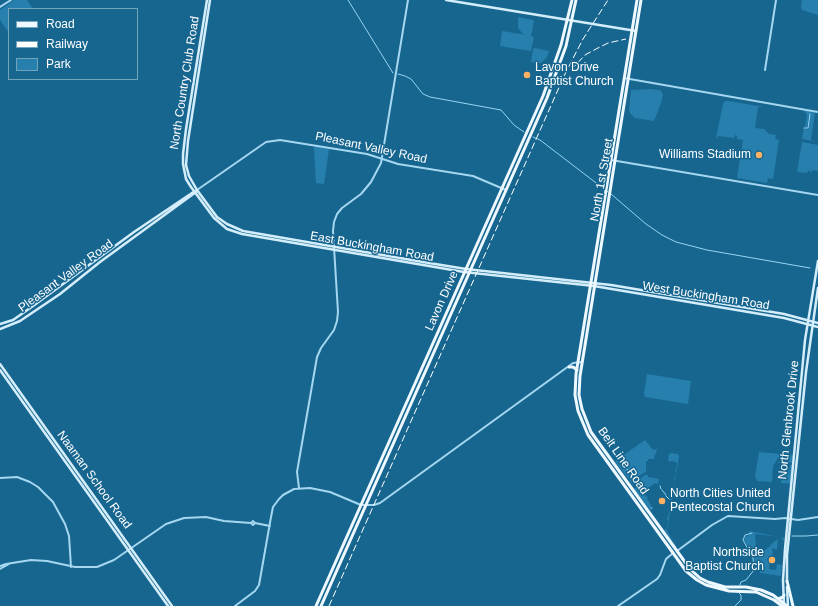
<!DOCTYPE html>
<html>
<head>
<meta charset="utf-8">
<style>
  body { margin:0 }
  #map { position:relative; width:818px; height:606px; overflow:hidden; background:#176690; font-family:Arial,sans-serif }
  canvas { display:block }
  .legend { position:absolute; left:8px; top:8px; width:130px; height:72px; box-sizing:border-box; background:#176690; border:1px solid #74a3bc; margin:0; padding:5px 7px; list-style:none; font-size:12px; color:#fff }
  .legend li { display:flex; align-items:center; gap:8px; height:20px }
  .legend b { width:20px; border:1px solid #74a3bc }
</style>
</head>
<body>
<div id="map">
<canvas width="818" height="606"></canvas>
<ul class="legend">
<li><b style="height:5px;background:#edf8ff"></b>Road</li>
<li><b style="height:5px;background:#fff"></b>Railway</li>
<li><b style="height:11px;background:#277fad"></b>Park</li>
</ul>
</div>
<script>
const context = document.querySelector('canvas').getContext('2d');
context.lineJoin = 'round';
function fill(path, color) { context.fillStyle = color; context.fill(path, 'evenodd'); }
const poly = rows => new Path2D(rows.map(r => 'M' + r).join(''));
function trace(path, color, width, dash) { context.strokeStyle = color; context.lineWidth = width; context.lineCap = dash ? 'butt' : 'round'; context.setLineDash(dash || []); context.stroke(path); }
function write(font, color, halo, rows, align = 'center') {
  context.font = font + ' Arial,sans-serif'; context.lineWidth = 3; context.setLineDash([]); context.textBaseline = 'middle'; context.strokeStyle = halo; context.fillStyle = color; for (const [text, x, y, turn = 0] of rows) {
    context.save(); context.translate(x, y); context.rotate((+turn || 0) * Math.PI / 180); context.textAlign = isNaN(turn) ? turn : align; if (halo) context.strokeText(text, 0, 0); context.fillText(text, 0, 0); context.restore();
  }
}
fill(poly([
  [14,0,27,0,33,9,9,9,9,33,0,20,0,10],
  [802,0,818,0,818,15,802,10,801,7],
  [518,17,533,20,534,21,531,36,534,37,531,51,500,46,502,31,527,35,523,34,518,28],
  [535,48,549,51,547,57,541,63,531,62,533,49],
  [650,89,660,90,663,94,661,103,654,121,635,118,630,113,629,110,631,90],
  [725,101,728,101,764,107,758,107,755,128,764,129,769,134,776,135,775,139,779,140,773,179,768,178,767,183,737,178,743,140,737,139,737,136,735,135,734,138,718,136,717,138,716,138,723,104],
  [805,110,816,113,817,113,815,113,811,140,818,142,802,139,804,128,808,130,810,114,807,127,805,127,807,115,806,113,804,112],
  [802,142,818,145,818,171,812,170,811,173,809,170,807,173,797,172],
  [315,146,329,149,324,184,316,183,314,148],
  [647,374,691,381,688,404,645,397,644,394],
  [645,440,653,450,657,449,656,454,655,454,654,459,648,459,648,461,646,461,646,472,637,477,635,481,630,476,635,482,633,485,615,461],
  [759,452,793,455,792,463,778,463,778,462,784,463,784,459,778,458,773,466,772,482,757,481,755,476],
  [671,453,678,454,679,456,667,531,677,548,664,530,667,529,668,520,667,519,669,514,671,503,671,496,672,496,675,480,673,479,675,478,676,472,675,471,676,470,677,464,676,462,671,461,670,462,668,460,669,454],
  [790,465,792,465,791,484,781,483,782,471,781,471,781,470,789,471],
  [645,475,648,475,648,477,659,479,658,484,655,483,646,490,645,492,638,483,640,481,639,479],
  [636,487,638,487,648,498,647,499,651,505,651,511,634,489],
  [749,531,784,538,784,541,780,537,755,534,756,549,765,550,770,546,772,548,770,545,778,539,777,550,773,548,772,549,773,552,772,556,771,556,769,569,776,570,777,564,782,565,781,576,760,573,758,567,755,566,754,556,744,540,745,537,749,535]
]), '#277fad');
trace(poly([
  [348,0,393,73],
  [398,74,405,76,411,79,423,94,430,97,501,110,514,125,524,132],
  [804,128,808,128,810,114],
  [533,137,540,140,608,192],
  [611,194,646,224,662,235,676,242,707,250,810,268],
  [627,469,635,481],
  [660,486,661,489],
  [662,490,666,495],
  [666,496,669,499],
  [651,508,652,508],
  [792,536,806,536,818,535],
  [740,585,741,582,746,580,754,570,753,558,743,540,745,535,752,533],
  [735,606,741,600,741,595,739,593]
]), '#97d5f2', 1);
trace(poly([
  [0,7,11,0],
  [765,70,776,0],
  [624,78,818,112],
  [611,160,818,195],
  [197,190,266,142,280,140,367,154,398,164,473,176,506,190],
  [0,478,17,477,30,482,38,487,53,502,65,524,69,536,71,567],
  [299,488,297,472,317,357,321,348,334,330,337,321,338,312,333,231,334,222,337,214,342,208,361,194,371,182,381,163,408,0],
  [253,521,255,523,253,525,251,523,253,521],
  [255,523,270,526],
  [677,551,712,525,728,516,775,519,785,518,798,520,818,517],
  [0,566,6,564,31,560,47,561,75,567,97,567,114,560,166,524,184,518,206,517,224,521,251,523],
  [0,569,9,564],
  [235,606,255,591,259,585,271,517,273,507,279,499,283,495,294,489,310,488,330,492,361,505,374,505,380,503,573,363,582,362],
  [618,606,657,579,660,575,666,559,673,553]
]), '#a5d7f0', 2);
trace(poly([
  [207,0,186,129,183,154,183,164,186,179,191,187,214,218,227,229,242,234,464,272,594,286,784,318,818,327],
  [210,0,188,141,186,165,189,176,197,190,217,217,227,224,243,231,429,263,466,269,611,285,784,314,818,323],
  [446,0,636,31],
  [0,324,13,320,33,306,134,232,195,191],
  [0,329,20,321,60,294,100,262,196,192],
  [0,364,172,606],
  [0,370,168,606],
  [787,582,787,555,806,372,818,288],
  [787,587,788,606],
  [784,606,783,580,785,549,805,340,818,261]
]), '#d3edfb', 2.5);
trace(poly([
  [637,0,576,374,575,395,578,411,588,435,686,571,697,580,706,585,729,591,756,592,774,600,782,606],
  [641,0,580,376,579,395,582,409,591,432,690,569,700,578,708,582,725,587,746,587,761,590,773,595,787,606],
  [569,367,573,367,577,370],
  [787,581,793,606],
  [778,599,783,597,784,595],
  [316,606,543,96,561,45,572,0],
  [321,606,547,98,566,46,576,0]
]), '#edf8ff', 3);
trace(poly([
  [571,70,585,55,596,49,608,43,626,39],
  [329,606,565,74,583,39,608,0]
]), '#fff', 1, [7, 3]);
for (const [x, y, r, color] of [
  [527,75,4,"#ffb163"],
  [759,155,4,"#ffb163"],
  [662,501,4,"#ffb163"],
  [772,560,4,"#ffb163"]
]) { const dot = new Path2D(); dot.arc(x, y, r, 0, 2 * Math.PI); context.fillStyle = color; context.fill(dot); trace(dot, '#176690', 1.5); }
write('12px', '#fff', '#176690', [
  ["Lavon Drive",535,68],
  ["Baptist Church",535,82],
  ["Williams Stadium",751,155,"right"],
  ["North Cities United",670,494],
  ["Pentecostal Church",670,508],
  ["Northside",764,553,"right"],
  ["Baptist Church",764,567,"right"]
], 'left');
write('12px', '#fff', '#176690', [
  ["North Country Club Road",185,83,-81],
  ["Pleasant Valley Road",371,148,12],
  ["North 1st Street",602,180,-80],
  ["East Buckingham Road",372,247,10],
  ["Pleasant Valley Road",66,276,-36],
  ["West Buckingham Road",706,296,9],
  ["Lavon Drive",442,301,-66],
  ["North Glenbrook Drive",789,420,-84],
  ["Belt Line Road",623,461,55],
  ["Naaman School Road",94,480,54]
]);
</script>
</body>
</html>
